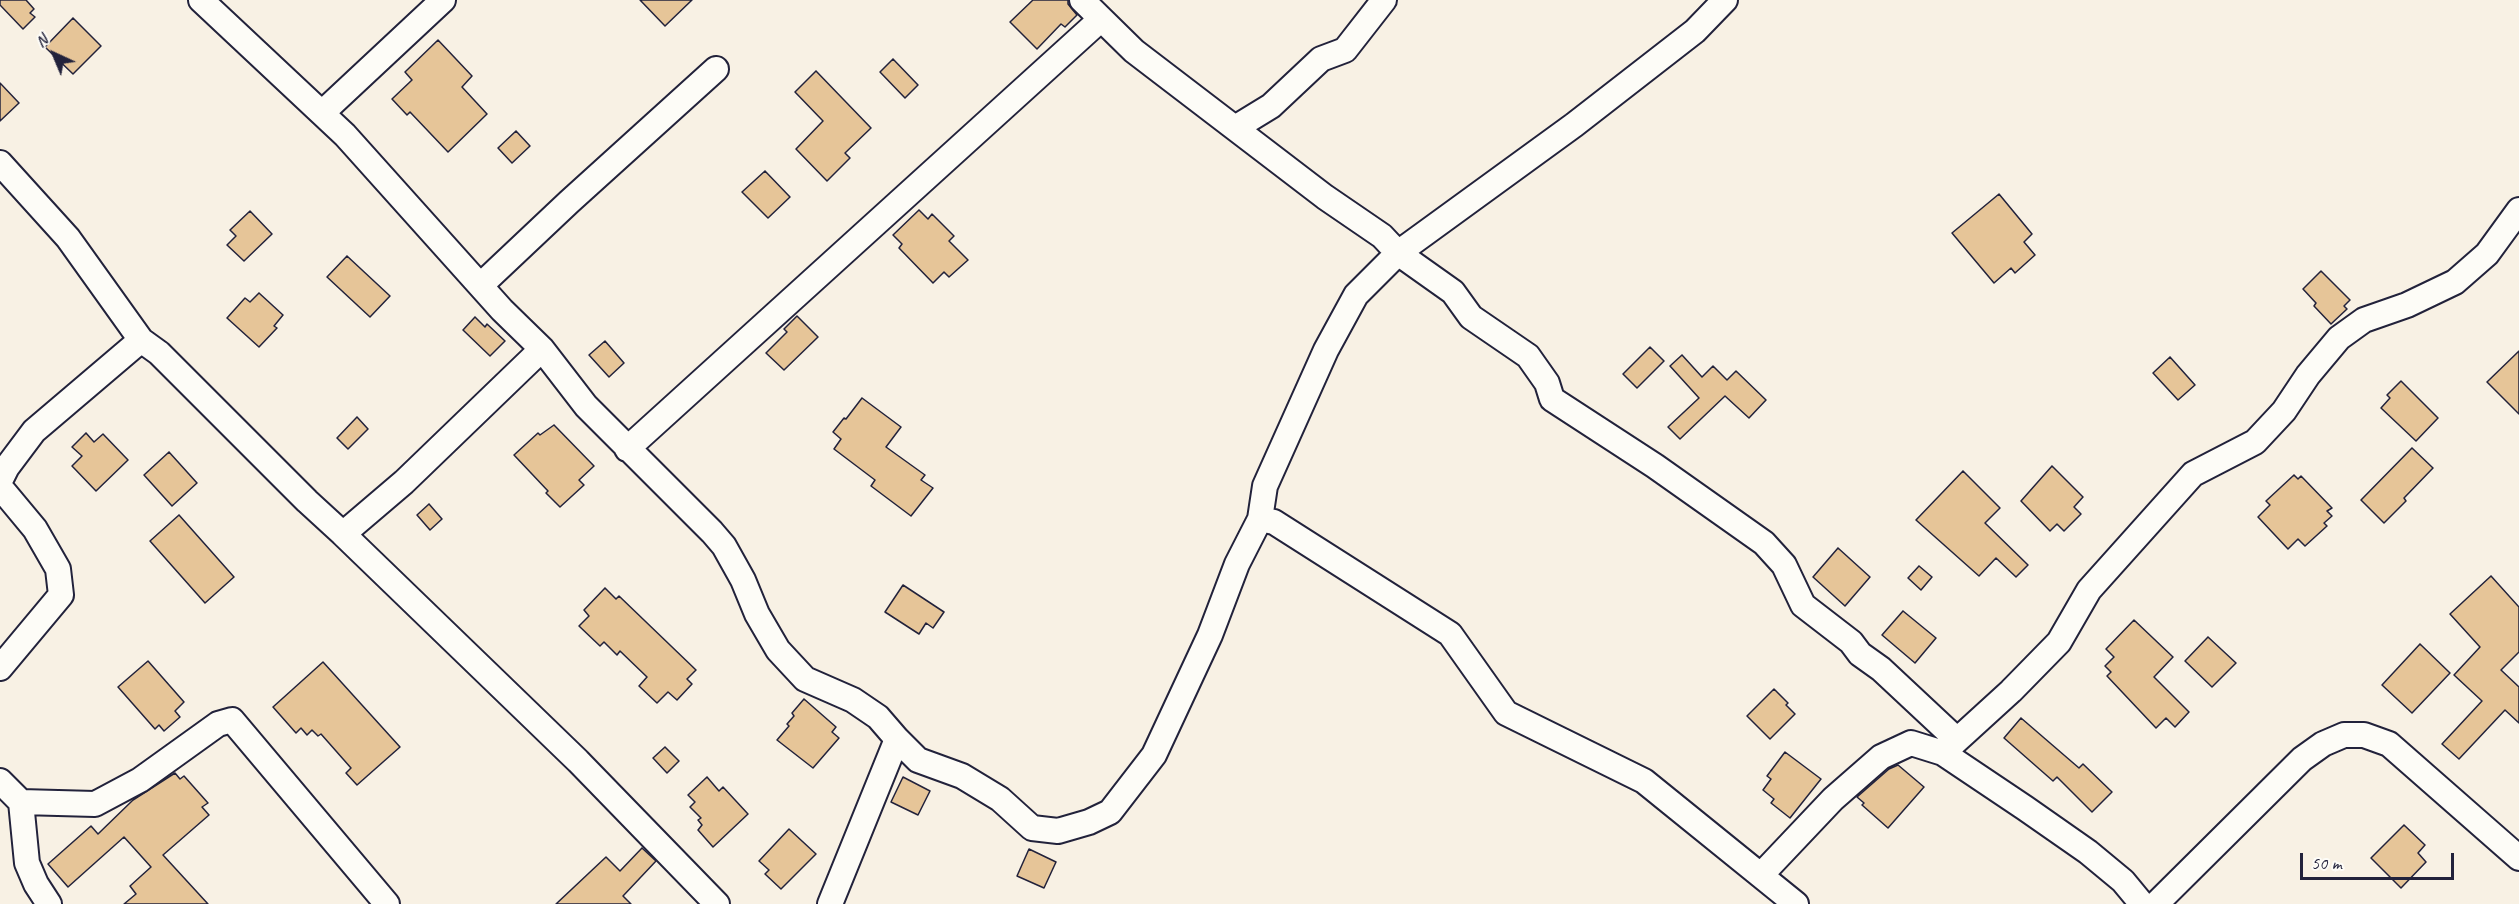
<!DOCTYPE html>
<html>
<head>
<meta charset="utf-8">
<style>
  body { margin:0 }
  #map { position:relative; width:2519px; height:904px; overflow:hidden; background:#f8f1e4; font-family:Caveat,sans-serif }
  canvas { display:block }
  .north { position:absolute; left:24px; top:24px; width:60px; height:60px; -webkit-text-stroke:4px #fdfcf7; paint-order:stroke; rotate:316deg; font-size:16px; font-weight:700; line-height:24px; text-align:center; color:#22223b }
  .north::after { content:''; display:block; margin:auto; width:21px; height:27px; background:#22223b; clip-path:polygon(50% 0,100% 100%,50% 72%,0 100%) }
  .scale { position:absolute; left:2300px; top:853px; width:154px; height:27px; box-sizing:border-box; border:3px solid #22223b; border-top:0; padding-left:8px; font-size:18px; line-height:21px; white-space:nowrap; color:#22223b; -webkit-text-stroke:4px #fdfcf7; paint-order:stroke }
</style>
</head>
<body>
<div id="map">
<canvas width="2519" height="904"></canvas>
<div class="north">N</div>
<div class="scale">50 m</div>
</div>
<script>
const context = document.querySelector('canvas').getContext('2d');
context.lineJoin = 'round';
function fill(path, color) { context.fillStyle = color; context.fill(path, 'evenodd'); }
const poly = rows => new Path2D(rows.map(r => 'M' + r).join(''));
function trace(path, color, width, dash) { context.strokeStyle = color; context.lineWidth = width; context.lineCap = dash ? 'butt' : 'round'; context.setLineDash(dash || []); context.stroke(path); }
const building = poly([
  [0,0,26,0,34,9,30,13,35,17,23,29,0,5,0,0],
  [640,0,692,0,665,26,640,0],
  [1033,0,1068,0,1068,4,1077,15,1065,27,1061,24,1037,49,1010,22,1033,0],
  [73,18,101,46,73,74,45,47,73,18],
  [438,40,472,76,462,87,487,114,448,152,410,112,407,115,392,99,412,80,405,72,438,40],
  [893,59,918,85,905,98,880,72,893,59],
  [816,71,871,128,845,153,850,158,827,181,796,149,823,121,795,92,816,71],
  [0,83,19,103,0,121,0,83],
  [516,131,530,146,512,163,498,148,516,131],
  [765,171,790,197,768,218,742,192,765,171],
  [1999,194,2032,234,2024,242,2035,255,2015,273,2011,268,1994,283,1952,233,1999,194],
  [919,210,928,219,932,214,954,236,949,241,968,260,949,277,944,272,933,283,899,248,902,244,893,235,919,210],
  [250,211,272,234,244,261,227,245,236,236,230,230,250,211],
  [347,256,390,296,370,317,327,277,347,256],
  [2321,271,2350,300,2344,306,2347,309,2331,324,2314,306,2316,303,2303,289,2321,271],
  [259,293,283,315,274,326,277,328,259,347,227,318,245,298,250,302,259,293],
  [797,316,818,337,784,370,766,353,787,332,784,329,797,316],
  [475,317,485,327,487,324,505,341,490,356,463,330,475,317],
  [605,341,624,363,609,377,589,355,605,341],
  [1650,347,1664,361,1637,388,1623,374,1650,347],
  [2519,351,2519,414,2487,382,2519,351],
  [1682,355,1702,377,1713,366,1727,380,1736,371,1766,400,1749,418,1725,396,1680,439,1668,427,1699,398,1670,366,1682,355],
  [2170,357,2195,385,2178,400,2153,373,2170,357],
  [2401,381,2438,418,2416,441,2381,408,2390,398,2387,395,2401,381],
  [862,398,901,427,886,447,925,475,921,480,933,488,911,516,871,486,875,480,834,449,841,439,833,432,844,418,846,419,862,398],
  [357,417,368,429,348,449,337,438,357,417],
  [554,425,594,466,579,480,584,485,560,507,546,493,548,491,514,455,538,433,540,435,554,425],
  [86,433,94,442,103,434,128,460,96,491,72,466,82,456,72,447,86,433],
  [2412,448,2433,468,2404,498,2406,501,2384,523,2361,500,2412,448],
  [169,452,197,483,172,506,144,475,169,452],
  [2052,466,2083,497,2074,507,2081,514,2064,531,2057,524,2050,531,2021,501,2052,466],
  [1963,471,2000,508,1985,523,2028,565,2016,577,1996,558,1979,576,1916,520,1963,471],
  [2294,475,2298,479,2301,476,2332,508,2327,511,2332,516,2324,523,2327,526,2305,546,2298,539,2288,549,2258,517,2270,505,2266,501,2294,475],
  [429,504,442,519,430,530,417,515,429,504],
  [179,515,234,577,205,603,150,541,179,515],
  [1838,548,1870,577,1845,606,1813,577,1838,548],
  [1919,566,1932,577,1921,590,1908,578,1919,566],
  [2491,576,2519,607,2519,652,2501,670,2519,687,2519,723,2505,710,2459,759,2442,744,2482,701,2454,675,2480,647,2450,614,2491,576],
  [903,585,944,612,933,628,926,623,919,634,885,612,903,585],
  [605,588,616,599,619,596,696,670,687,679,692,684,677,700,668,692,657,703,639,686,647,677,620,651,617,655,604,642,600,646,579,626,589,616,584,610,605,588],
  [1903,611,1936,638,1915,663,1882,635,1903,611],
  [2134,620,2173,657,2154,677,2189,712,2175,727,2166,718,2156,728,2107,676,2111,672,2105,666,2114,657,2106,649,2134,620],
  [2208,637,2236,663,2212,687,2185,661,2208,637],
  [2420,644,2450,673,2412,713,2382,685,2420,644],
  [148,661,184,702,175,711,180,717,164,731,159,725,155,729,118,687,148,661],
  [323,662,400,747,357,785,346,773,351,768,321,734,318,736,312,730,307,735,301,728,296,733,273,707,323,662],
  [1774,689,1788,703,1786,705,1795,714,1770,739,1747,716,1774,689],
  [804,699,836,727,832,732,839,738,813,768,777,740,789,726,787,724,794,716,792,713,804,699],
  [2021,718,2079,768,2083,764,2112,792,2092,812,2057,777,2053,781,2004,738,2021,718],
  [665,747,679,761,667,773,653,758,665,747],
  [1785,752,1821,779,1790,818,1771,803,1774,799,1763,790,1771,779,1767,776,1785,752],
  [1898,765,1924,787,1888,828,1862,805,1864,803,1857,797,1889,769,1898,765],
  [175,773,180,779,184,776,208,803,202,807,209,815,163,855,208,904,124,904,136,894,130,886,151,867,124,837,68,887,48,864,91,826,98,834,133,800,175,773],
  [707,777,719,791,723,787,748,814,713,847,698,830,702,825,698,820,701,818,690,807,695,802,688,795,707,777],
  [903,777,930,791,918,815,891,802,903,777],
  [2404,825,2425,845,2418,853,2426,862,2401,888,2371,858,2404,825],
  [789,829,816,854,781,889,765,874,769,870,759,861,789,829],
  [642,848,656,861,623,896,631,904,556,904,606,857,620,871,642,848],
  [1029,849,1056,862,1044,888,1017,876,1029,849]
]);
fill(building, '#e6c598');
trace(building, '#22223b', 1.5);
const minor = poly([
  [201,0,345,135,502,310,542,349,586,406,712,532,724,546,743,580,757,614,778,650,805,679,853,700,878,717,897,739,830,904],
  [1082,0,1134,51,1325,197,1382,236,1398,253,1453,292,1471,317,1528,356,1547,383,1552,399,1655,466,1764,543,1784,565,1803,605,1851,642,1860,654,1881,669,1957,740],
  [322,113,443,0],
  [1235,128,1271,106,1321,59,1345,50,1384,0],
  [0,163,68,238,141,340,159,353,307,501,343,534,404,482,542,349],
  [481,285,569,202,716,69],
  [627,449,1100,20],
  [0,481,7,467,34,431,141,340],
  [0,487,35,529,58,569,61,595,0,668],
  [1260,519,1274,522,1450,634,1506,713,1644,781,1796,904],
  [343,534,578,761,717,904],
  [897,739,918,760,962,776,1000,799,1032,828,1058,831,1089,822,1110,812,1154,755,1210,635,1237,564,1260,519,1265,486,1326,350,1356,295,1398,253,1574,125,1695,31,1725,0],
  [1943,753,2011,691,2059,642,2089,590,2193,474,2255,442,2284,411,2308,375,2339,338,2364,320,2407,305,2455,282,2487,254,2519,210],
  [0,781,21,802,27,863,36,884,49,904],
  [21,802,95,804,140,780,218,724,232,720,387,904],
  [1762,874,1833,799,1881,757,1911,743,1943,753,2025,808,2088,852,2123,881,2142,904],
  [2156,904,2302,759,2323,744,2344,735,2364,735,2389,744,2519,858]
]);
trace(minor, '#22223b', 28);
trace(minor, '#fdfcf7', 24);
</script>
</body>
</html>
